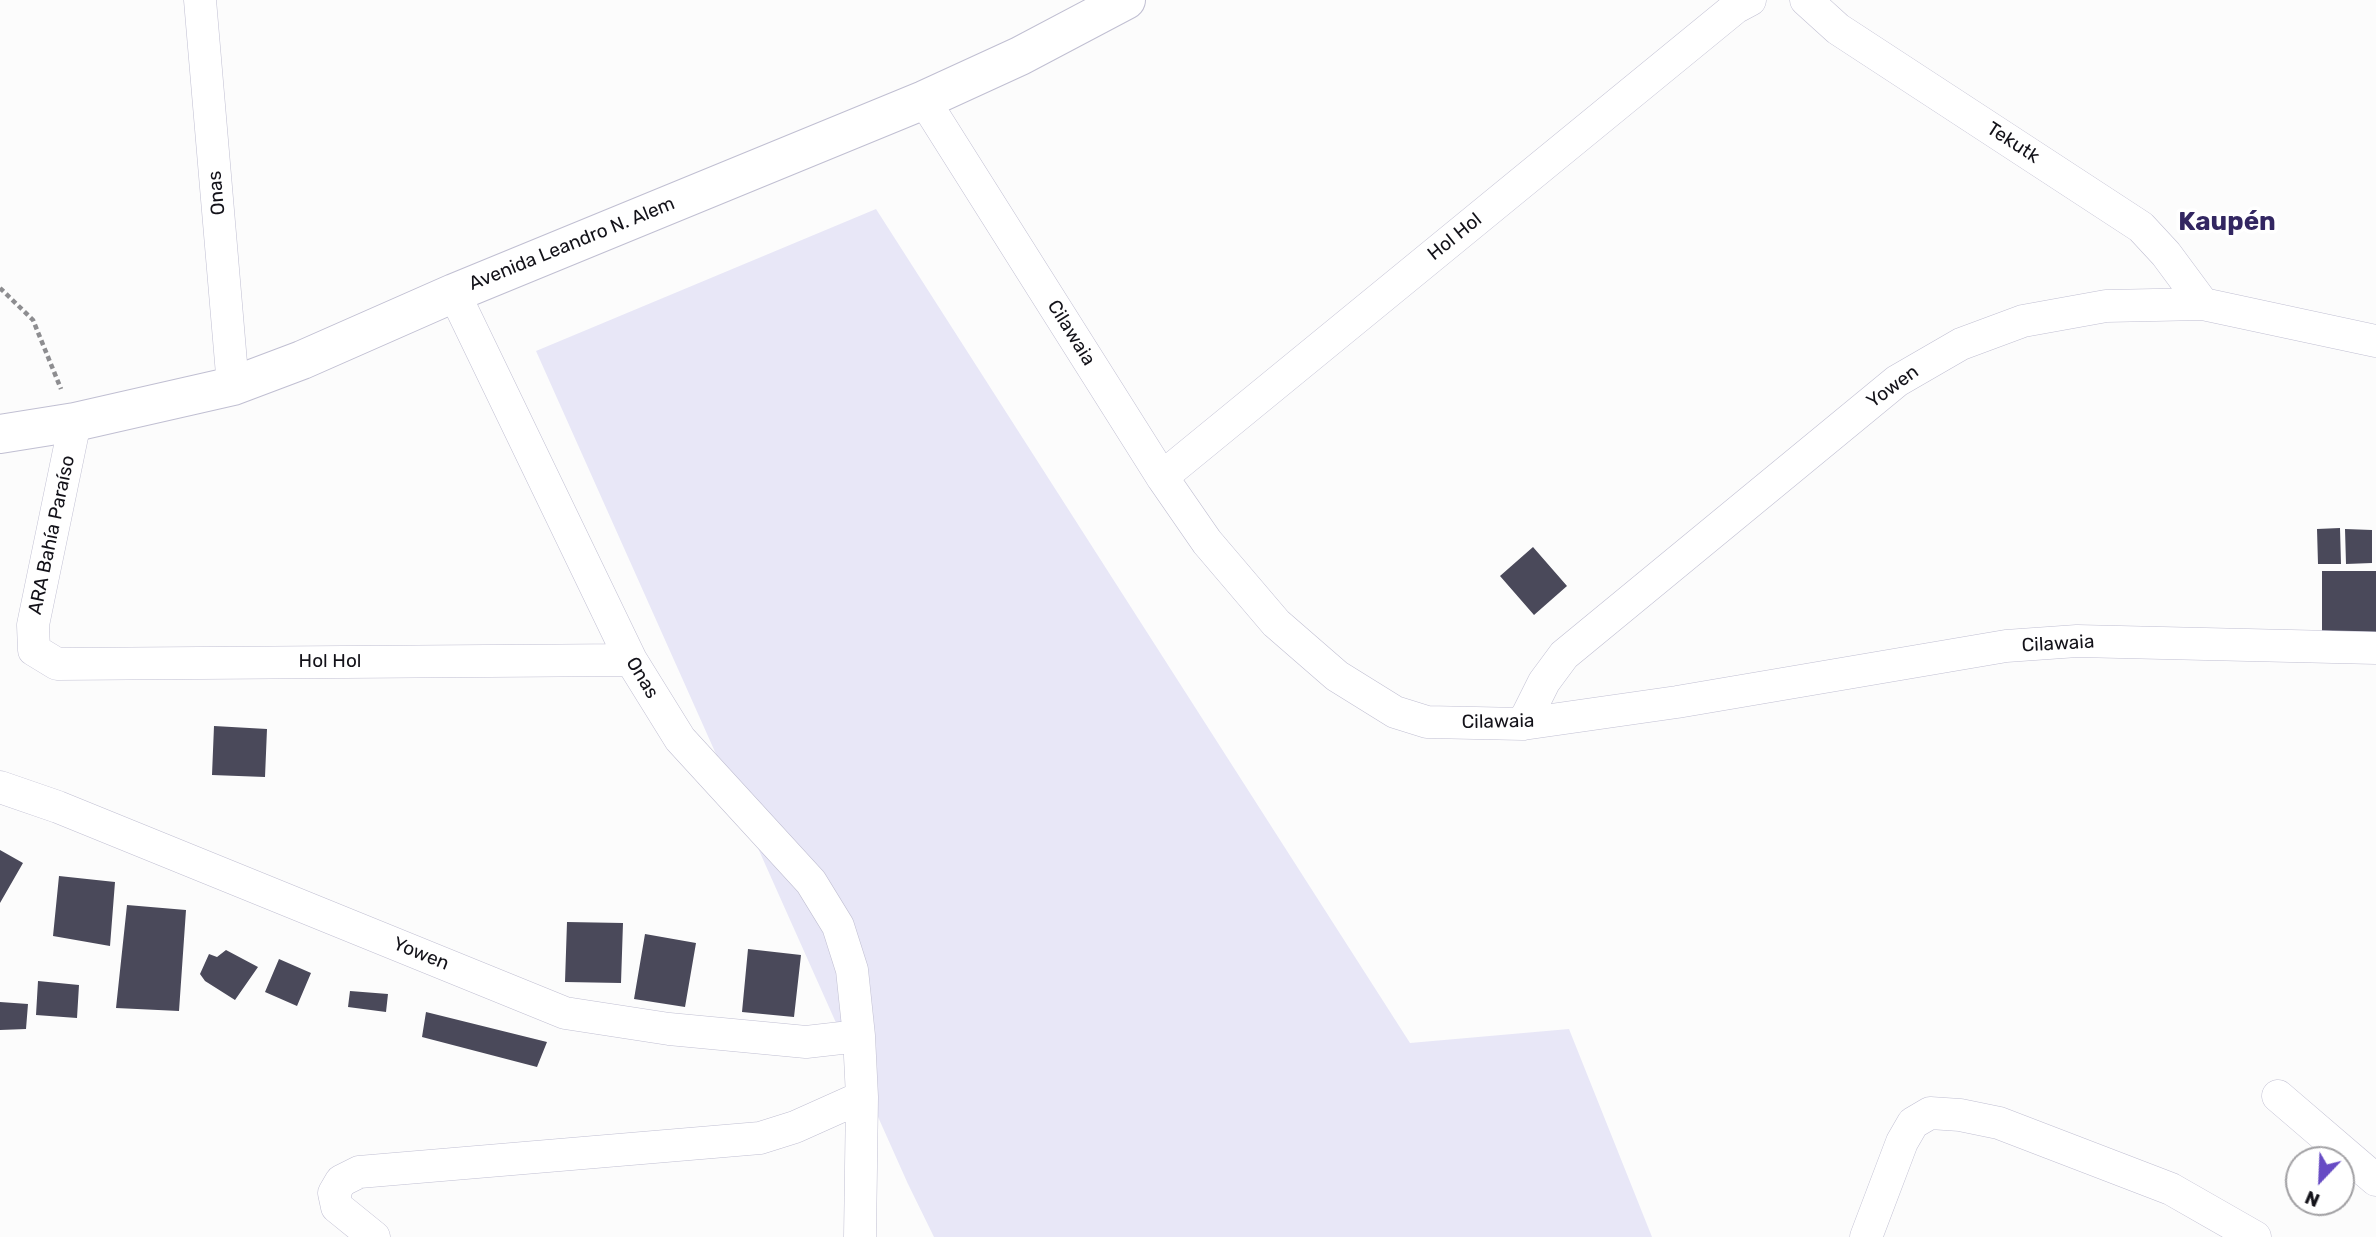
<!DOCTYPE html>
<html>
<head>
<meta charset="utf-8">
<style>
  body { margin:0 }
  #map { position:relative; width:2376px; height:1237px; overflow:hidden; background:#fcfcfc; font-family:Rubik,sans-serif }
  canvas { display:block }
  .north { position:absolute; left:2285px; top:1146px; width:70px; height:70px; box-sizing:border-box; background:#fff; border:2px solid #a1a0a3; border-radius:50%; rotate:203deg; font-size:19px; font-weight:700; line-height:28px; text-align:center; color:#131219 }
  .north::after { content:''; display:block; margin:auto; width:24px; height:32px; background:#674bc4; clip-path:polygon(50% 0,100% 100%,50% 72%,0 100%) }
</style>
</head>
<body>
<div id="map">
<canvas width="2376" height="1237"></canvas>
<div class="north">N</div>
</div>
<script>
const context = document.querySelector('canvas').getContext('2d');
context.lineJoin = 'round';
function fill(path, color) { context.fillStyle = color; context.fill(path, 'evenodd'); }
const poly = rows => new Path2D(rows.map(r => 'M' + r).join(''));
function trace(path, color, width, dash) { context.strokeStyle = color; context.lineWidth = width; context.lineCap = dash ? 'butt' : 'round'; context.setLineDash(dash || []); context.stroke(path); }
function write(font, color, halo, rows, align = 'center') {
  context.font = font + ' Rubik,sans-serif'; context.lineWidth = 7; context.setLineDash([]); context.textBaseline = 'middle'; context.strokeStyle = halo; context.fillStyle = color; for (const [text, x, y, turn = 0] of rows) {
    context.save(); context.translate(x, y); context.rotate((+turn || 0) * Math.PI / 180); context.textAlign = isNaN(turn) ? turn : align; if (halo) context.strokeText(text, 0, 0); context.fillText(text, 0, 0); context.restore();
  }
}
fill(poly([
  [876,209,1410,1043,1569,1029,1652,1237,934,1237,908,1184,536,351]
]), '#e8e7f7');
fill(poly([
  [2340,528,2341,564,2318,564,2317,529],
  [2345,529,2372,530,2372,563,2346,564],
  [1533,547,1567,586,1534,615,1500,576],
  [2322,571,2376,571,2376,634,2322,634],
  [214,726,267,729,265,777,212,775],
  [0,850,23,863,0,903],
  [59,876,115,882,110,946,53,936],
  [127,905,186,910,179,1011,116,1008],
  [567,922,623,923,621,983,565,982],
  [645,934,696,943,685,1007,634,999],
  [748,949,801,955,794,1017,742,1012],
  [226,950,258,967,235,1000,205,981,200,974,209,954,217,957],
  [279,959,311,973,297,1006,265,992],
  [38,981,79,985,77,1018,36,1015],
  [350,991,388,994,386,1012,348,1007],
  [0,1002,28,1004,26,1029,0,1030],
  [426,1012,547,1042,537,1067,422,1037]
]), '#4a495a');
const street = poly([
  [200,0,233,386],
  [1806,0,1838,29,2141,227,2166,254,2203,304],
  [924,100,1162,477,1207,542,1276,623,1337,676,1395,712,1427,722,1523,724,1677,702,2006,646,2077,641,2376,648],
  [454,293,631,660,680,739,811,882,838,926,852,970,859,1036,862,1097,860,1237],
  [75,422,33,625,34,650,57,664,631,660],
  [1162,477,1735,8,1750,0],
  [1523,724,1544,682,1564,655,1897,381,1961,344,2023,321,2106,306,2203,304,2376,341],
  [0,787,58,807,565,1013,669,1029,806,1042,859,1036],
  [2278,1096,2376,1180],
  [374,1237,337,1207,334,1193,341,1181,359,1172,760,1138,795,1127,862,1097],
  [1866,1237,1902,1142,1913,1123,1930,1113,1960,1115,1999,1123,2171,1189,2255,1237]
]);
const highway = poly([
  [0,434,75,422,233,386,302,360,454,293,924,100,1020,56,1126,0]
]);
trace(street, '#c0bfd2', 33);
trace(highway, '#c0bfd2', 40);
trace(poly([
  [0,288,33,320,61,389]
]), '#8d8d90', 4.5, [5, 3.5]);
trace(street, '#fff', 32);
trace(highway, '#fff', 38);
write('19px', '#131219', '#fff', [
  ["Tekutk",2013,143,33],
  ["Onas",217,193,-95],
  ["Hol Hol",1455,237,-39],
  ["Avenida Leandro N. Alem",572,244,-22],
  ["Cilawaia",1071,333,58],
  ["Yowen",1893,387,-36],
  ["ARA Bahía Paraíso",52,535,-78],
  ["Cilawaia",2058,644,-3],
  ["Hol Hol",330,662],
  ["Onas",642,678,59],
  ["Cilawaia",1498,722,-1],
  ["Yowen",421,954,22]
]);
write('bold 26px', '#322661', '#fff', [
  ["Kaupén",2227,222]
]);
</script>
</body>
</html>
